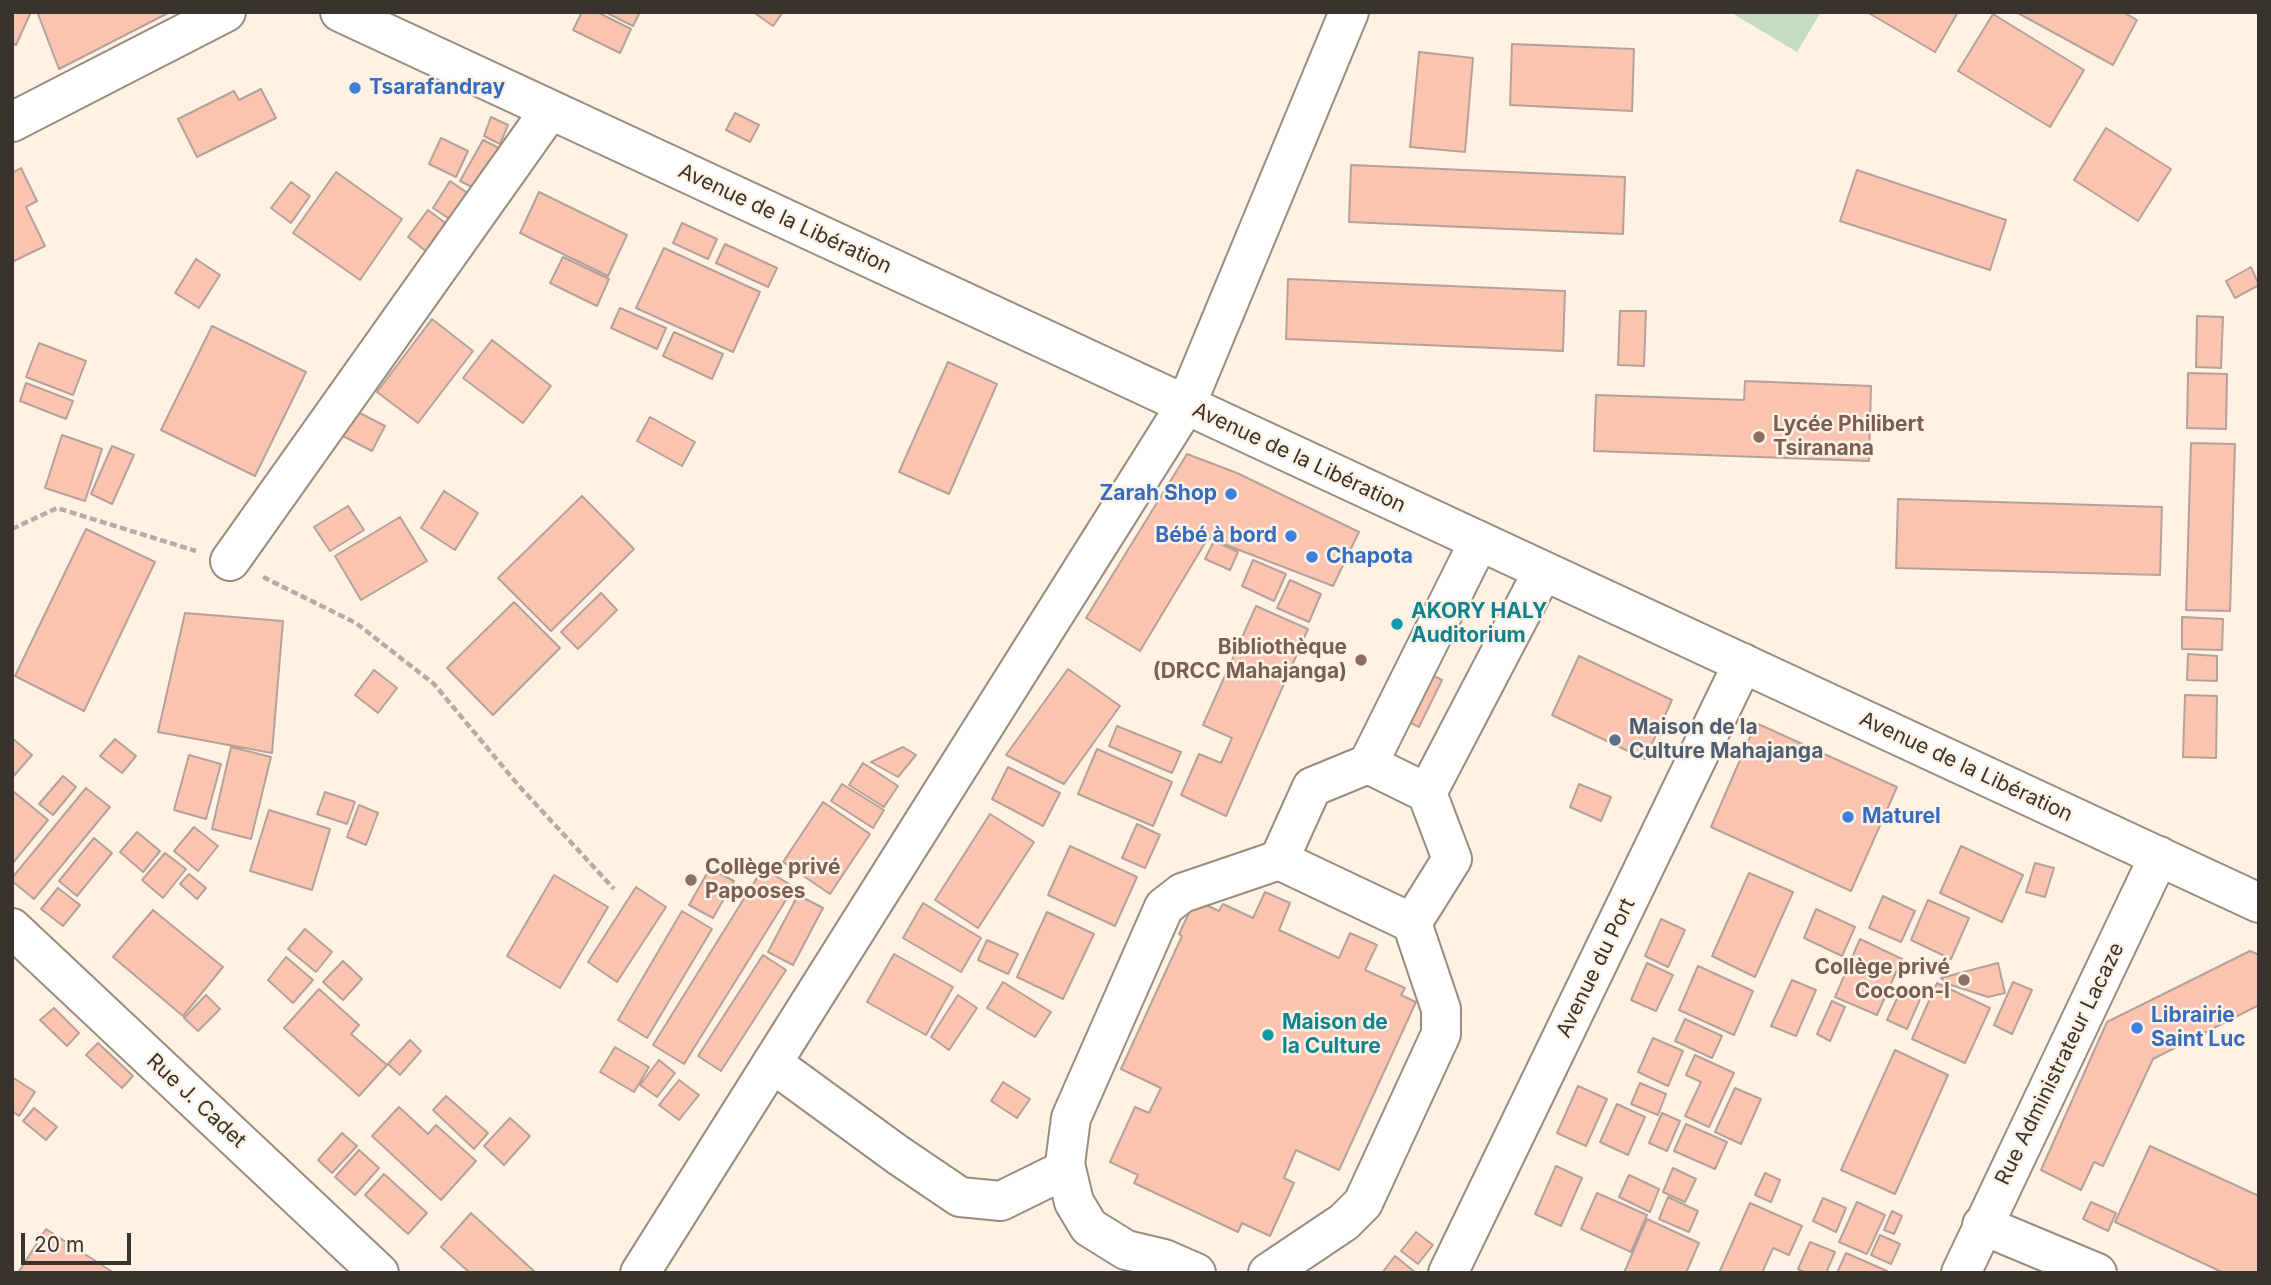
<!DOCTYPE html>
<html>
<head>
<meta charset="utf-8">
<style>
  body { margin:0 }
  #map { position:relative; width:2271px; height:1285px; overflow:hidden; background:#fff2e5; font-family:Inter,sans-serif }
  canvas { display:block }
  .frame { position:absolute; inset:0; border:14px solid #38332c; pointer-events:none }
  .scale { position:absolute; left:21px; top:1233px; width:110px; height:32px; box-sizing:border-box; border:4px solid #38332c; border-top:0; padding-left:9px; font-size:21px; line-height:24px; white-space:nowrap; color:#38332c; -webkit-text-stroke:5px #fff2e5; paint-order:stroke }
</style>
</head>
<body>
<div id="map">
<canvas width="2271" height="1285"></canvas>
<div class="frame"></div>
<div class="scale">20 m</div>
</div>
<script>
const context = document.querySelector('canvas').getContext('2d');
context.lineJoin = 'round';
function fill(path, color) { context.fillStyle = color; context.fill(path, 'evenodd'); }
const poly = rows => new Path2D(rows.map(r => 'M' + r).join(''));
function trace(path, color, width, dash) { context.strokeStyle = color; context.lineWidth = width; context.lineCap = dash ? 'butt' : 'round'; context.setLineDash(dash || []); context.stroke(path); }
function write(font, color, halo, rows, align = 'center') {
  context.font = font + ' Inter,sans-serif'; context.lineWidth = 5; context.setLineDash([]); context.textBaseline = 'middle'; context.strokeStyle = halo; context.fillStyle = color; for (const [text, x, y, turn = 0] of rows) {
    context.save(); context.translate(x, y); context.rotate((+turn || 0) * Math.PI / 180); context.textAlign = isNaN(turn) ? turn : align; if (halo) context.strokeText(text, 0, 0); context.fillText(text, 0, 0); context.restore();
  }
}
fill(poly([
  [1730,12,1821,12,1797,52]
]), '#c6dcc0');
const building = poly([
  [12,12,31,12,16,45,12,43,12,12],
  [40,12,170,12,59,69,38,14,40,12],
  [582,12,597,12,631,29,620,53,573,30,582,12],
  [605,12,640,12,633,26,605,12],
  [757,12,783,12,773,26,756,14,757,12],
  [1867,12,1958,12,1935,52,1867,12],
  [2016,12,2123,12,2137,20,2113,65,2016,12],
  [1993,14,2084,70,2050,127,1958,71,1993,14],
  [1512,44,1634,49,1632,111,1510,105,1512,44],
  [1419,52,1473,58,1465,152,1410,147,1419,52],
  [261,89,276,118,197,157,178,119,234,91,239,100,261,89],
  [735,113,759,125,750,142,726,130,735,113],
  [491,117,508,125,500,144,484,136,491,117],
  [2106,128,2171,169,2138,221,2074,180,2106,128],
  [441,138,468,151,456,177,429,164,441,138],
  [483,140,499,148,476,189,460,181,483,140],
  [1351,165,1625,177,1623,234,1349,222,1351,165],
  [21,168,37,201,26,207,45,246,12,262,12,173,21,168],
  [1857,170,2006,220,1990,270,1840,221,1857,170],
  [336,172,402,219,360,280,293,233,336,172],
  [450,181,469,194,451,220,433,208,450,181],
  [291,182,310,196,291,223,271,208,291,182],
  [539,192,627,235,608,276,520,233,539,192],
  [428,210,448,225,427,252,408,237,428,210],
  [682,223,717,239,708,259,673,243,682,223],
  [725,244,777,268,768,287,716,263,725,244],
  [664,248,760,292,733,352,636,308,664,248],
  [563,257,609,279,597,306,550,283,563,257],
  [196,259,220,275,199,308,175,293,196,259],
  [2251,267,2259,285,2235,298,2226,281,2251,267],
  [1288,279,1565,291,1563,351,1286,339,1288,279],
  [620,308,666,328,657,349,611,328,620,308],
  [1620,311,1646,311,1644,366,1618,365,1620,311],
  [2197,316,2223,317,2221,368,2196,367,2197,316],
  [432,319,473,351,418,423,377,392,432,319],
  [212,326,306,372,255,476,161,430,212,326],
  [674,332,723,354,712,379,663,356,674,332],
  [492,340,551,386,523,423,463,378,492,340],
  [39,343,86,361,73,395,26,377,39,343],
  [948,362,997,384,949,494,899,472,948,362],
  [2188,373,2227,374,2226,429,2187,428,2188,373],
  [1745,381,1871,386,1869,461,1594,451,1596,395,1744,400,1745,381],
  [26,383,73,401,66,419,20,401,26,383],
  [352,409,385,426,372,451,339,434,352,409],
  [650,417,695,442,682,466,637,441,650,417],
  [62,435,102,449,85,501,45,488,62,435],
  [2191,443,2235,444,2230,611,2186,610,2191,443],
  [112,446,134,455,112,504,91,494,112,446],
  [1187,454,1237,473,1359,532,1333,586,1208,538,1140,651,1086,618,1187,454],
  [444,491,478,513,455,550,421,528,444,491],
  [582,496,634,549,551,631,498,578,582,496],
  [1898,499,2162,507,2160,575,1896,568,1898,499],
  [348,506,364,530,330,551,314,527,348,506],
  [400,517,427,561,361,600,335,556,400,517],
  [86,529,155,562,84,711,15,676,86,529],
  [1214,541,1238,552,1230,570,1205,559,1214,541],
  [1253,560,1286,574,1274,601,1242,586,1253,560],
  [1290,580,1321,594,1309,622,1277,608,1290,580],
  [601,593,617,610,578,649,561,632,601,593],
  [514,602,560,648,493,715,447,668,514,602],
  [1256,606,1308,629,1226,816,1181,795,1199,754,1221,763,1232,738,1203,725,1256,606],
  [185,613,283,621,272,753,158,732,185,613],
  [2182,617,2223,619,2222,650,2182,649,2182,617],
  [2188,654,2217,656,2217,681,2187,680,2188,654],
  [1579,656,1672,700,1645,759,1552,715,1579,656],
  [1068,669,1120,706,1064,784,1006,755,1068,669],
  [374,670,397,688,378,713,355,695,374,670],
  [1422,670,1442,680,1419,727,1399,717,1422,670],
  [2185,695,2217,696,2216,758,2183,757,2185,695],
  [1756,723,1897,787,1851,891,1711,827,1756,723],
  [1117,726,1181,752,1172,773,1109,746,1117,726],
  [12,738,32,755,12,778,12,738],
  [115,739,136,756,122,773,100,756,115,739],
  [231,747,271,757,251,839,212,829,231,747],
  [903,747,916,755,898,777,871,762,903,747],
  [1097,749,1172,782,1153,826,1078,794,1097,749],
  [189,755,221,764,206,819,174,810,189,755],
  [863,763,898,786,884,807,849,785,863,763],
  [1008,767,1060,793,1043,826,992,799,1008,767],
  [63,776,76,787,53,815,39,804,63,776],
  [842,784,884,810,873,828,831,801,842,784],
  [1579,784,1611,797,1601,821,1570,807,1579,784],
  [86,788,110,807,34,899,12,881,12,878,86,788],
  [13,791,48,820,12,864,12,791,13,791],
  [325,792,355,802,347,824,317,814,325,792],
  [823,802,870,834,830,894,783,862,823,802],
  [359,805,378,813,366,845,347,837,359,805],
  [269,810,330,829,312,890,250,871,269,810],
  [990,814,1034,842,978,928,935,900,990,814],
  [1137,824,1160,835,1145,868,1122,858,1137,824],
  [194,827,218,846,198,871,174,851,194,827],
  [137,832,160,851,143,872,120,852,137,832],
  [94,838,112,853,77,896,59,881,94,838],
  [1070,846,1137,877,1115,926,1048,895,1070,846],
  [1961,846,2023,875,2002,922,1940,893,1961,846],
  [165,853,186,869,163,898,142,880,165,853],
  [2035,863,2054,868,2045,897,2026,892,2035,863],
  [710,868,734,881,713,918,689,905,710,868],
  [763,868,794,887,684,1064,653,1045,763,868],
  [1749,873,1793,892,1755,977,1712,956,1749,873],
  [189,874,206,888,197,899,180,884,189,874],
  [554,875,608,907,560,988,507,956,554,875],
  [636,887,666,907,617,982,588,962,636,887],
  [58,888,80,905,63,926,41,909,58,888],
  [1265,892,1290,903,1279,930,1339,958,1350,933,1377,945,1365,970,1405,988,1401,995,1416,1002,1339,1170,1296,1150,1284,1178,1294,1183,1270,1236,1242,1223,1238,1232,1134,1183,1138,1175,1110,1162,1135,1107,1149,1113,1161,1088,1121,1069,1182,936,1179,934,1195,900,1219,911,1223,904,1253,918,1265,892],
  [798,895,823,908,793,965,768,952,798,895],
  [1883,896,1915,911,1901,942,1869,928,1883,896],
  [1928,900,1969,918,1951,959,1911,940,1928,900],
  [923,903,981,938,961,972,903,938,923,903],
  [1816,909,1855,927,1842,956,1804,938,1816,909],
  [153,910,223,967,183,1016,113,957,153,910],
  [682,911,712,929,647,1038,618,1020,682,911],
  [1047,912,1094,934,1063,999,1017,977,1047,912],
  [1661,919,1685,930,1668,967,1645,956,1661,919],
  [305,929,332,952,316,972,288,949,305,929],
  [1860,939,1902,959,1877,1015,1835,997,1860,939],
  [987,940,1018,954,1008,974,978,960,987,940],
  [2250,951,2259,955,2259,1007,2257,1006,2153,1059,2103,1166,2094,1162,2081,1190,2041,1170,2107,1022,2250,951],
  [894,954,953,987,926,1035,867,1002,894,954],
  [763,955,786,970,721,1071,698,1056,763,955],
  [286,957,313,980,293,1003,268,980,286,957],
  [343,961,362,979,343,1000,323,982,343,961],
  [1647,963,1673,975,1656,1011,1631,1000,1647,963],
  [1998,963,2005,993,1988,997,1948,984,1941,978,1998,963],
  [1698,966,1753,991,1734,1035,1679,1010,1698,966],
  [1792,980,1816,990,1796,1036,1771,1026,1792,980],
  [1003,982,1051,1012,1035,1037,987,1008,1003,982],
  [2013,982,2032,990,2012,1034,1994,1025,2013,982],
  [1937,983,1990,1008,1965,1063,1912,1039,1937,983],
  [1902,988,1921,997,1907,1029,1887,1020,1902,988],
  [319,989,359,1025,351,1034,387,1065,359,1096,284,1028,319,989],
  [206,995,220,1009,198,1031,184,1018,206,995],
  [958,995,977,1008,949,1050,931,1037,958,995],
  [1832,1001,1845,1007,1830,1041,1817,1034,1832,1001],
  [54,1008,79,1033,67,1046,40,1020,54,1008],
  [1685,1019,1722,1036,1712,1058,1675,1041,1685,1019],
  [1653,1038,1683,1051,1668,1086,1638,1072,1653,1038],
  [410,1040,421,1051,400,1075,388,1064,410,1040],
  [98,1043,133,1076,122,1088,86,1055,98,1043],
  [615,1047,649,1067,634,1092,600,1072,615,1047],
  [1895,1050,1948,1075,1895,1194,1841,1170,1895,1050],
  [1695,1055,1734,1073,1709,1127,1685,1116,1701,1082,1686,1075,1695,1055],
  [659,1060,675,1073,657,1097,640,1085,659,1060],
  [12,1077,35,1092,19,1116,12,1111,12,1077],
  [679,1080,699,1095,679,1120,659,1105,679,1080],
  [1003,1082,1030,1099,1017,1118,991,1101,1003,1082],
  [1640,1083,1666,1094,1658,1115,1631,1104,1640,1083],
  [1578,1086,1607,1099,1586,1146,1557,1133,1578,1086],
  [1735,1088,1761,1099,1741,1144,1715,1132,1735,1088],
  [446,1096,488,1133,474,1149,433,1110,446,1096],
  [1617,1104,1645,1117,1628,1155,1600,1142,1617,1104],
  [399,1107,428,1134,436,1125,476,1161,441,1200,372,1136,399,1107],
  [34,1108,57,1127,46,1140,23,1121,34,1108],
  [1662,1113,1680,1121,1667,1151,1649,1143,1662,1113],
  [510,1118,530,1136,504,1165,484,1146,510,1118],
  [1686,1124,1727,1142,1715,1169,1674,1151,1686,1124],
  [342,1133,357,1146,332,1173,318,1160,342,1133],
  [2150,1146,2259,1196,2259,1273,2224,1273,2115,1222,2150,1146],
  [359,1150,379,1168,355,1195,335,1177,359,1150],
  [1556,1166,1582,1178,1561,1226,1535,1214,1556,1166],
  [1673,1168,1696,1179,1685,1202,1663,1192,1673,1168],
  [1765,1173,1780,1180,1771,1202,1755,1195,1765,1173],
  [384,1174,427,1213,408,1234,365,1195,384,1174],
  [1629,1175,1659,1189,1650,1212,1619,1197,1629,1175],
  [1597,1193,1647,1215,1631,1252,1581,1229,1597,1193],
  [1668,1197,1698,1211,1689,1232,1659,1219,1668,1197],
  [1823,1198,1846,1208,1836,1232,1813,1221,1823,1198],
  [1857,1202,1885,1215,1867,1254,1839,1242,1857,1202],
  [2091,1202,2116,1213,2108,1231,2083,1219,2091,1202],
  [1750,1203,1802,1226,1789,1255,1773,1248,1762,1273,1719,1273,1750,1203],
  [1892,1211,1902,1216,1894,1234,1884,1230,1892,1211],
  [471,1213,536,1273,470,1273,441,1247,471,1213],
  [1647,1219,1699,1243,1686,1273,1624,1273,1647,1219],
  [46,1229,111,1271,110,1273,18,1273,46,1229],
  [1416,1232,1433,1245,1418,1264,1401,1251,1416,1232],
  [1880,1235,1900,1244,1891,1264,1871,1255,1880,1235],
  [1810,1242,1835,1252,1826,1273,1806,1273,1798,1269,1810,1242],
  [1846,1253,1887,1271,1886,1273,1837,1273,1846,1253],
  [1395,1256,1416,1273,1382,1273,1395,1256]
]);
fill(building, '#fac4b0');
trace(building, '#b6a199', 2);
const minor = poly([
  [12,122,226,12],
  [230,561,550,110],
  [1368,764,1427,793],
  [1279,860,1412,923],
  [12,928,379,1273],
  [772,1063,898,1155,960,1197,1001,1201,1066,1169],
  [1982,1225,2097,1273],
  [640,1273,1186,405,1349,12],
  [1196,1273,1164,1259,1126,1250,1089,1227,1074,1202,1065,1164,1071,1118,1164,907,1182,893,1279,860,1312,787,1368,764,1479,541],
  [1268,1273,1344,1222,1363,1203,1441,1034,1441,1009,1412,923,1452,859,1427,793,1543,571],
  [1448,1273,1743,663],
  [1961,1273,2159,856]
]);
const major = poly([
  [340,12,2259,903]
]);
trace(minor, '#9a8c7d', 42);
trace(major, '#9a8c7d', 42);
trace(poly([
  [12,529,57,508,196,551],
  [263,577,356,623,434,684,519,786,614,889]
]), '#b6aca1', 4.5, [7, 3.5]);
trace(minor, '#fff', 38);
trace(major, '#fff', 38);
for (const [x, y, r, color] of [
  [355,88,7,"#3f7fe0"],
  [1759,437,7,"#8d6e63"],
  [1231,494,7,"#3f7fe0"],
  [1291,536,7,"#3f7fe0"],
  [1312,557,7,"#3f7fe0"],
  [1397,624,7,"#0f9aa8"],
  [1361,660,7,"#8d6e63"],
  [1615,740,7,"#5c6f8a"],
  [1848,817,7,"#3f7fe0"],
  [691,880,7,"#8d6e63"],
  [1964,980,7,"#8d6e63"],
  [2137,1028,7,"#3f7fe0"],
  [1268,1035,7,"#0f9aa8"]
]) { const dot = new Path2D(); dot.arc(x, y, r, 0, 2 * Math.PI); context.fillStyle = color; context.fill(dot); trace(dot, '#fff2e5', 2.5); }
write('bold 21px', '#366cbe', '#fff2e5', [
  ["Tsarafandray",369,88],
  ["Zarah Shop",1217,494,"right"],
  ["Bébé à bord",1277,536,"right"],
  ["Chapota",1326,557],
  ["Maturel",1862,817],
  ["Librairie",2151,1016],
  ["Saint Luc",2151,1040]
], 'left');
write('21px', '#38332c', '#fff2e5', [
  ["Avenue de la Libération",785,219,25],
  ["Avenue de la Libération",1299,458,25],
  ["Avenue de la Libération",1966,767,25],
  ["Avenue du Port",1596,968,-64],
  ["Rue Administrateur Lacaze",2060,1064,-64],
  ["Rue J. Cadet",196,1101,43]
]);
write('bold 21px', '#785e54', '#fff2e5', [
  ["Lycée Philibert",1773,425],
  ["Tsiranana",1773,449],
  ["Bibliothèque",1347,648,"right"],
  ["(DRCC Mahajanga)",1347,672,"right"],
  ["Collège privé",705,868],
  ["Papooses",705,892],
  ["Collège privé",1950,968,"right"],
  ["Cocoon-I",1950,992,"right"]
], 'left');
write('bold 21px', '#0d838f', '#fff2e5', [
  ["AKORY HALY",1411,612],
  ["Auditorium",1411,636],
  ["Maison de",1282,1023],
  ["la Culture",1282,1047]
], 'left');
write('bold 21px', '#4e5e75', '#fff2e5', [
  ["Maison de la",1629,728],
  ["Culture Mahajanga",1629,752]
], 'left');
</script>
</body>
</html>
